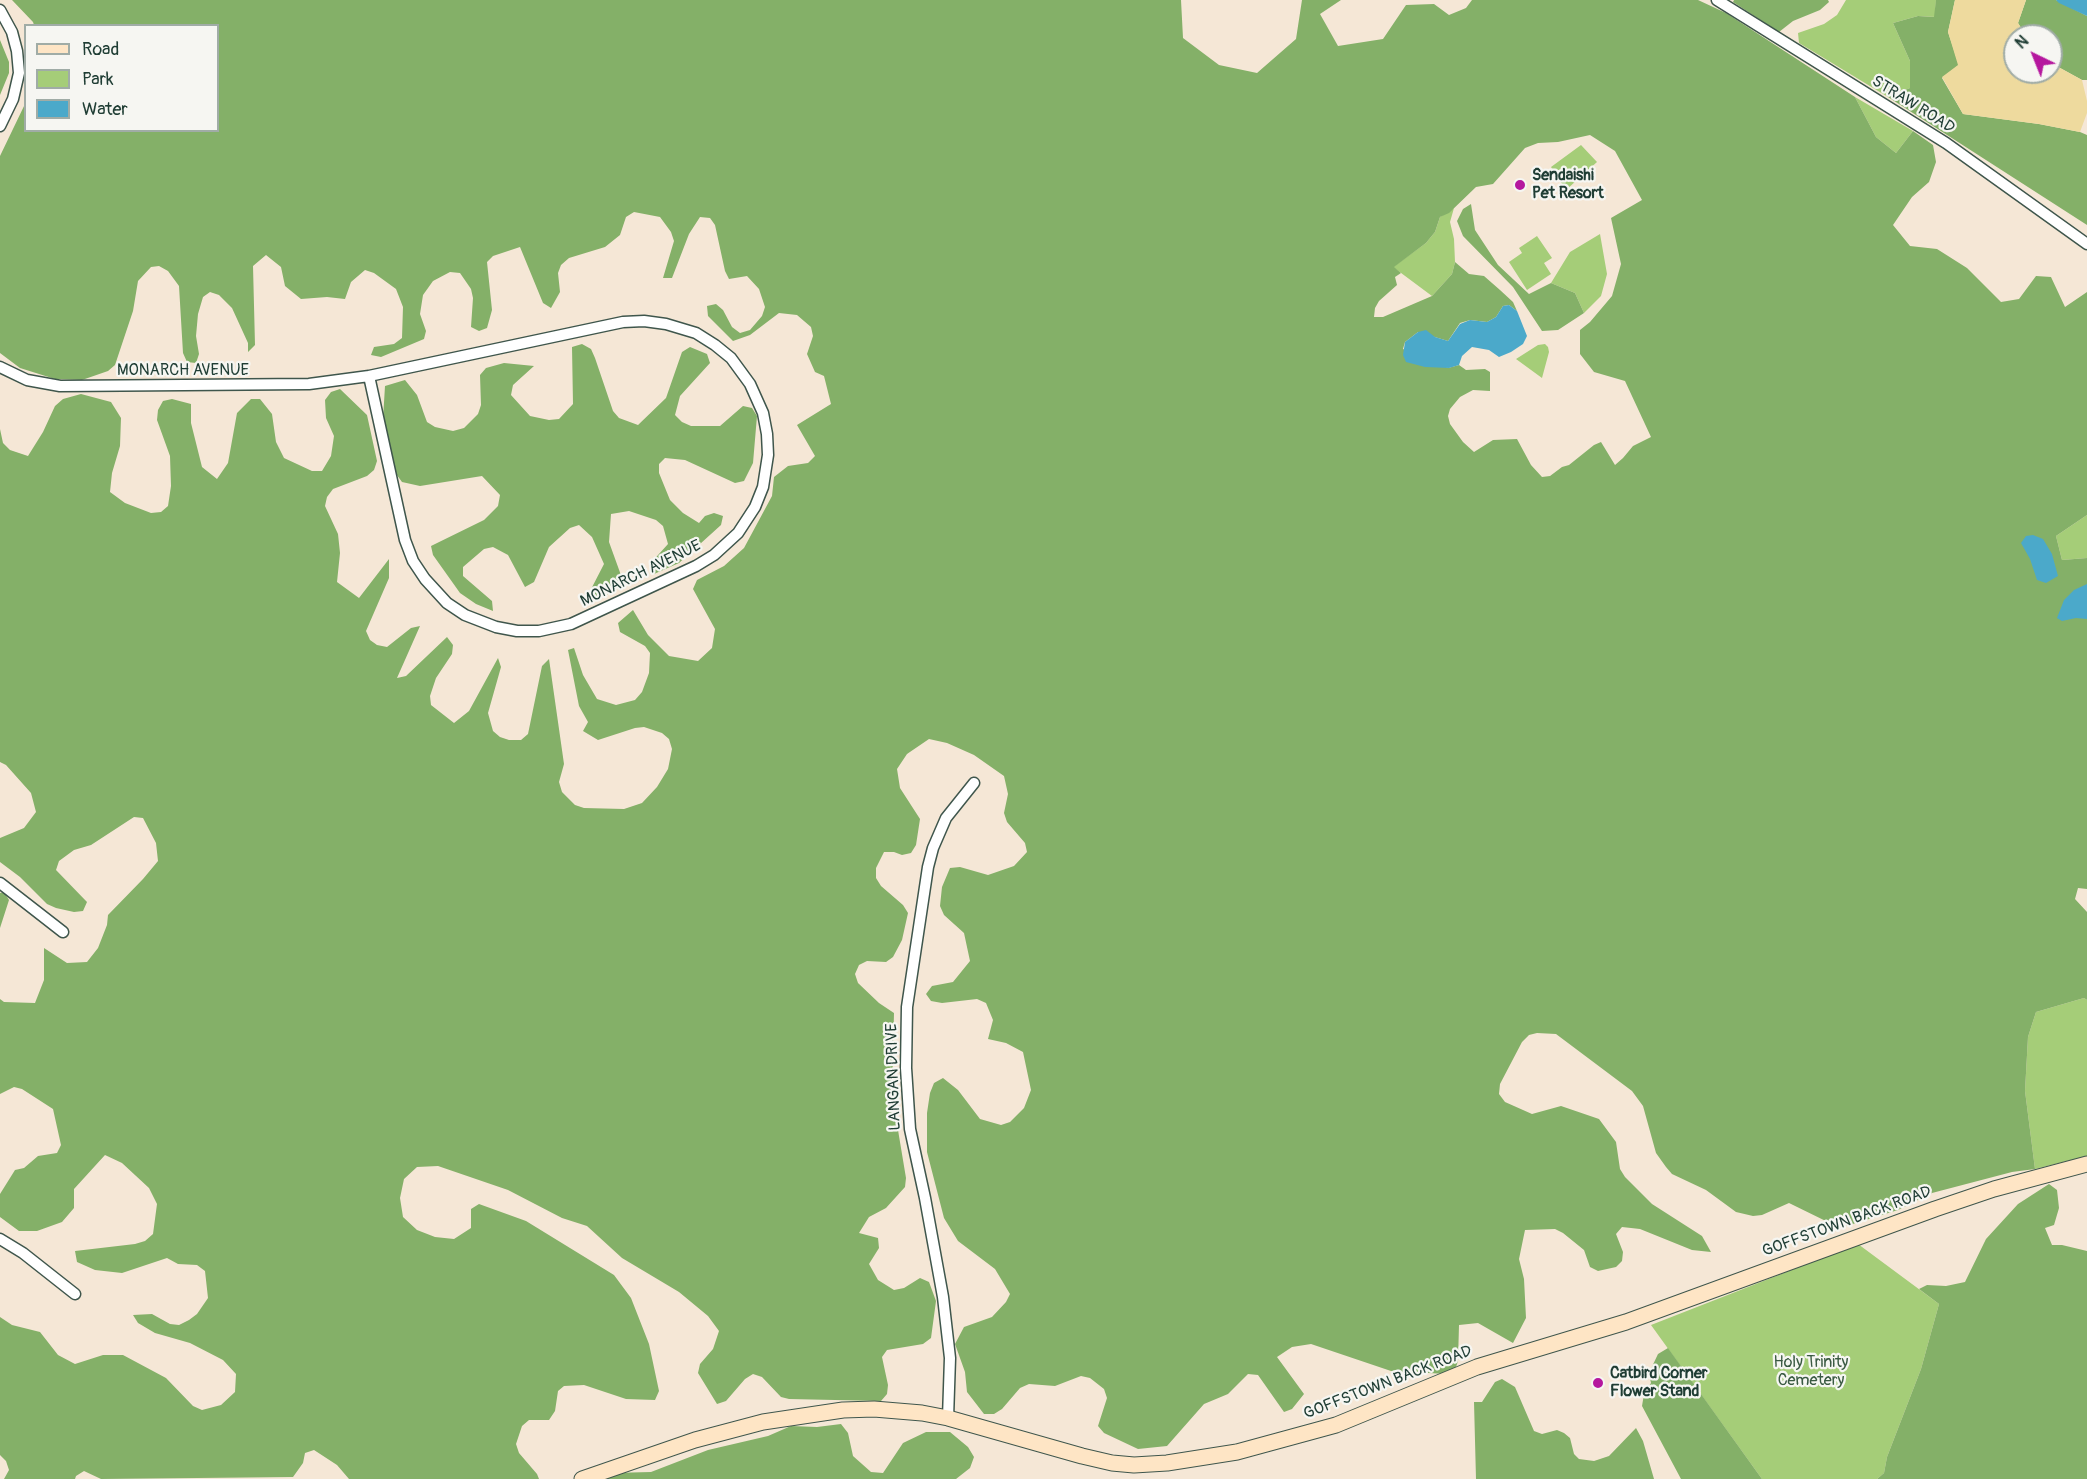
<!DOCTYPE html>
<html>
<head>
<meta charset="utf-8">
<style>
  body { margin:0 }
  #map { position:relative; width:2087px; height:1479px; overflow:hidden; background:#f5e7d6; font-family:Pangolin,sans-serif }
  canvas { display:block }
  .legend { position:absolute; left:24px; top:24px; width:195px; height:108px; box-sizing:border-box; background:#f6f6f2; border:2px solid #a0aca6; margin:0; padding:8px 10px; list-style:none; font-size:18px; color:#1f3d34 }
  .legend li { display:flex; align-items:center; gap:12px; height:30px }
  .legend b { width:30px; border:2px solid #a0aca6 }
  .north { position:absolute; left:2003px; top:24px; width:60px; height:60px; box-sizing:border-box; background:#f6f6f2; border:2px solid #a0aca6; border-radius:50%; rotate:317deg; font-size:16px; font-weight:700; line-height:24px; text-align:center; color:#1f3d34 }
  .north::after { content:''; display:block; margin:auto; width:21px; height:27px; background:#b5179e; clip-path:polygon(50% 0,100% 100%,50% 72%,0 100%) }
</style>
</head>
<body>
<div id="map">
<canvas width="2087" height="1479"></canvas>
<ul class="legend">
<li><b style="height:8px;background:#fee5c5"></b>Road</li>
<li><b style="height:16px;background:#a5cd78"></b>Park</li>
<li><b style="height:16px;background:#4ba9ca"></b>Water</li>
</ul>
<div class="north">N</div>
</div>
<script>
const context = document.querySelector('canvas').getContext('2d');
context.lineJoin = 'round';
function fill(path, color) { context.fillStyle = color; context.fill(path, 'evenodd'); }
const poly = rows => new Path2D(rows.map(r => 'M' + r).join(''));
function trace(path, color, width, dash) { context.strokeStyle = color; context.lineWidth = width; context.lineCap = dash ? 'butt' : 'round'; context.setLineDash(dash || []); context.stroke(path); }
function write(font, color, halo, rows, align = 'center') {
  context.font = font + ' Pangolin,sans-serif'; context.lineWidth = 4.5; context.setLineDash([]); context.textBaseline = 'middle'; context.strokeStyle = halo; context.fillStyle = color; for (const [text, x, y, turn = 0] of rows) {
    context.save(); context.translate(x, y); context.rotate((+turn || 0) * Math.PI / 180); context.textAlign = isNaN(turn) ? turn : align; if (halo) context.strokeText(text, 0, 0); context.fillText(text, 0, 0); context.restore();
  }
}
fill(poly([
  [1846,0,1936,0,1935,17,1918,16,1893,23,1910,61,1910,88,1888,97,1799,43,1798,33,1824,24,1837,15],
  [1855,97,1913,131,1896,153,1876,137],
  [1581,145,1597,162,1566,190,1551,167],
  [1454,208,1450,222,1454,239,1455,262,1452,274,1432,296,1393,267,1426,243,1435,232,1440,217],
  [1600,234,1607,274,1601,296,1584,313,1575,293,1551,283,1570,252],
  [1537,236,1552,258,1544,263,1551,274,1527,290,1509,262,1522,253,1519,248],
  [1545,344,1548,347,1549,352,1542,378,1516,359,1538,345],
  [2087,515,2087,558,2062,560,2056,536],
  [2084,998,2087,1000,2087,1156,2035,1169,2025,1091,2028,1037,2036,1012],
  [1858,1244,1939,1304,1921,1369,1887,1457,1884,1473,1877,1479,1762,1479,1651,1325]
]), '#a5cd78');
fill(poly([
  [12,0,1181,0,1183,38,1219,65,1257,73,1296,39,1302,0,1341,0,1320,14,1338,46,1383,39,1406,5,1434,4,1449,15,1466,8,1472,0,1698,0,1726,13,1855,97,1876,137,1896,153,1913,131,1933,145,1936,162,1929,182,1912,197,1893,225,1910,246,1937,249,1967,268,2001,302,2019,299,2036,276,2051,277,2065,307,2087,292,2087,515,2056,536,2062,560,2087,558,2087,889,2078,888,2075,899,2087,912,2087,1000,2084,998,2036,1012,2028,1037,2025,1091,2035,1169,2012,1172,1932,1193,1898,1210,1840,1228,1789,1203,1762,1215,1753,1216,1736,1212,1706,1190,1672,1174,1666,1167,1656,1153,1643,1106,1632,1091,1556,1034,1537,1033,1529,1035,1522,1042,1500,1084,1499,1094,1505,1102,1532,1114,1561,1106,1599,1119,1616,1142,1620,1169,1625,1177,1652,1204,1702,1236,1711,1252,1692,1250,1640,1229,1622,1227,1616,1234,1623,1252,1622,1261,1616,1267,1598,1271,1590,1267,1584,1250,1563,1233,1555,1229,1525,1230,1519,1259,1524,1279,1526,1318,1513,1343,1478,1323,1459,1325,1458,1361,1455,1370,1447,1374,1391,1371,1311,1344,1292,1347,1277,1357,1304,1394,1292,1409,1284,1412,1258,1375,1248,1374,1228,1394,1204,1404,1167,1446,1138,1449,1104,1433,1098,1426,1107,1398,1104,1389,1090,1378,1081,1376,1055,1386,1029,1384,1020,1388,1002,1409,994,1414,984,1414,967,1392,965,1372,955,1344,964,1327,992,1317,1006,1302,1010,1294,995,1269,958,1241,944,1218,927,1152,927,1113,930,1093,934,1083,943,1078,958,1090,980,1119,1001,1125,1010,1122,1024,1108,1031,1090,1023,1052,1006,1043,988,1039,993,1020,986,1003,977,999,942,1003,931,1001,926,994,932,986,953,982,970,961,964,933,944,915,940,906,942,887,950,868,960,867,988,875,1014,866,1027,852,1025,843,1007,822,1004,813,1008,794,1004,776,974,755,947,743,929,739,907,754,897,769,900,788,920,819,916,845,911,853,902,855,894,852,884,852,876,868,876,878,881,886,903,905,908,913,902,940,893,957,886,962,867,961,859,965,855,974,858,983,879,1003,894,1013,892,1094,906,1178,905,1187,886,1208,869,1217,859,1233,878,1238,879,1248,869,1264,878,1280,894,1290,904,1288,920,1278,929,1282,936,1301,931,1338,923,1344,887,1350,882,1357,888,1385,887,1394,881,1401,789,1399,781,1397,762,1377,753,1374,745,1379,726,1401,717,1404,698,1373,700,1364,713,1349,719,1331,708,1316,679,1292,622,1258,587,1226,562,1218,508,1190,438,1166,417,1167,404,1179,400,1198,403,1217,417,1230,435,1237,454,1239,471,1228,471,1209,479,1204,526,1221,614,1275,631,1298,649,1344,659,1391,655,1400,626,1399,584,1385,564,1386,558,1391,555,1411,549,1420,529,1420,522,1426,516,1444,519,1453,537,1474,539,1479,349,1479,337,1465,314,1450,305,1453,303,1463,293,1477,101,1479,84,1471,76,1476,75,1479,4,1479,9,1470,6,1461,0,1455,0,1317,12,1325,40,1332,58,1355,75,1364,103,1355,123,1355,166,1378,193,1406,202,1410,221,1405,235,1392,236,1374,223,1360,190,1343,155,1333,138,1323,133,1315,152,1314,170,1324,179,1325,189,1320,197,1314,208,1298,205,1271,197,1265,178,1264,167,1258,122,1273,95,1270,77,1262,75,1251,135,1244,145,1241,153,1234,157,1204,149,1188,122,1163,105,1155,74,1189,74,1208,62,1222,37,1231,19,1231,0,1217,0,1194,15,1170,24,1168,38,1156,57,1153,61,1145,53,1109,22,1089,14,1087,0,1094,0,999,4,1002,35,1003,44,980,44,948,67,963,87,962,98,948,107,925,108,915,143,879,158,861,156,843,143,818,134,817,91,845,74,850,59,861,56,870,87,902,83,911,74,912,56,908,47,904,20,877,0,862,0,838,24,828,36,812,31,793,6,765,0,762,0,429,3,443,10,450,28,456,43,432,55,406,63,399,81,394,111,402,121,418,120,446,112,473,110,492,125,503,151,513,161,512,168,506,171,486,170,456,157,420,158,410,163,401,172,399,191,404,191,423,202,467,217,479,228,463,237,413,251,399,260,399,272,414,276,442,284,458,312,471,322,471,331,456,334,436,326,418,325,400,331,392,340,389,367,415,377,461,374,470,367,476,333,489,327,497,325,506,338,534,340,553,337,582,359,598,389,559,389,578,366,631,370,640,377,645,387,647,411,628,420,626,397,678,406,676,447,637,453,645,452,654,436,678,430,696,431,705,454,723,469,711,498,658,501,667,488,713,493,731,500,737,509,740,521,740,528,734,542,666,549,659,564,764,559,782,562,792,575,805,584,808,624,809,642,803,657,787,668,769,672,749,669,739,662,733,644,727,635,728,598,740,583,731,588,722,579,706,568,650,574,648,583,675,597,699,616,705,635,700,642,692,649,673,650,653,645,646,620,632,618,623,633,610,648,635,669,656,698,661,712,648,715,629,693,589,697,580,724,566,744,548,772,496,774,477,788,466,808,463,815,456,797,425,831,404,824,376,815,372,807,354,813,336,811,327,797,315,779,313,750,335,733,341,708,316,707,306,716,304,723,310,732,327,740,333,750,330,762,316,765,307,759,289,747,276,729,279,725,271,715,225,710,218,700,217,689,234,672,278,663,278,674,241,671,232,660,217,634,212,626,217,620,235,605,247,569,258,561,265,558,273,560,292,551,308,543,303,520,247,493,256,487,262,492,310,487,328,479,331,471,327,473,298,471,289,460,273,450,272,433,281,423,295,420,314,426,331,424,339,381,357,371,355,374,347,394,344,402,338,403,307,396,289,374,273,365,270,351,282,345,299,327,297,301,299,285,286,281,267,266,255,253,266,255,345,248,352,248,343,232,308,219,295,210,292,203,297,198,314,196,336,199,354,196,363,187,362,183,353,179,286,168,271,159,266,151,267,138,281,133,311,115,365,108,371,82,380,55,379,20,368,0,353,0,156,25,104,26,130,218,130,218,26,34,25,33,22],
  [1590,135,1615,151,1642,200,1611,218,1621,264,1612,296,1590,322,1580,330,1580,354,1594,372,1625,381,1651,437,1633,446,1623,458,1615,465,1601,442,1594,445,1569,465,1562,467,1550,476,1542,477,1531,465,1517,439,1493,440,1474,452,1463,442,1450,424,1448,416,1450,409,1460,397,1473,390,1490,391,1490,372,1485,369,1466,370,1459,365,1448,368,1403,349,1405,342,1418,332,1448,341,1460,323,1470,320,1487,322,1496,317,1503,306,1509,305,1517,311,1513,302,1500,290,1484,276,1469,274,1455,262,1452,274,1432,296,1383,317,1374,317,1375,308,1379,301,1397,285,1395,277,1401,273,1394,267,1426,243,1435,232,1440,217,1449,213,1476,187,1493,184,1525,148,1538,143,1558,142],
  [1734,0,1828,0,1829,2,1820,10,1793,21,1779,32,1733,2],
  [1936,0,1955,0,1948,32,1959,65,1942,78,1963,114,2039,124,2080,132,2087,135,2087,225,1888,97,1910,88,1910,61,1893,23,1918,16,1934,17],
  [2026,0,2056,0,2087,16,2087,80,2082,80,2051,63,2051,36,2026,36,2018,23],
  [0,40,9,62,9,73,0,95],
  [1471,204,1475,230,1498,265,1529,294,1551,283,1575,293,1584,313,1558,330,1542,331,1513,287,1463,236,1457,221,1463,209],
  [582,344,591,349,595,358,613,411,619,418,638,425,666,398,682,352,690,347,707,354,710,363,680,396,675,415,682,422,691,426,720,426,743,406,752,408,757,416,753,463,744,481,735,483,685,460,665,458,659,464,659,473,670,500,683,513,699,523,705,516,714,513,723,516,721,525,679,563,654,574,649,565,668,544,663,526,656,520,629,511,611,514,609,542,622,578,618,586,604,597,587,597,604,564,592,537,579,525,570,528,549,547,534,582,525,587,508,555,493,547,484,549,463,567,463,576,492,601,493,611,476,604,460,593,433,555,431,546,484,520,498,506,500,495,482,476,420,486,402,482,391,467,383,419,385,386,405,380,417,395,427,422,435,427,453,431,464,428,478,414,481,405,480,375,486,368,504,363,534,366,513,385,511,395,530,416,549,420,559,419,573,404,572,347],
  [4,892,9,900,0,928,0,893],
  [2049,1184,2057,1190,2059,1208,2054,1225,2045,1228,2052,1245,2062,1245,2087,1251,2087,1479,1877,1479,1884,1473,1887,1457,1921,1369,1939,1304,1919,1289,1927,1285,1946,1286,1965,1282,1986,1239,2018,1204],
  [1668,1348,1762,1479,1681,1479,1642,1406,1644,1394,1651,1383,1649,1373,1658,1354],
  [1502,1379,1515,1387,1534,1431,1542,1434,1557,1430,1564,1433,1570,1438,1574,1454,1579,1459,1594,1461,1609,1456,1636,1428,1643,1441,1654,1479,1476,1479,1474,1402,1482,1402,1495,1382],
  [841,1424,848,1433,853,1456,871,1472,883,1473,903,1443,926,1432,950,1432,968,1447,974,1457,970,1468,956,1479,599,1479,612,1473,651,1472,708,1450,768,1436,791,1426,817,1427]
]), '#84b068');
fill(poly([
  [1955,0,2026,0,2018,23,2026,36,2015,36,2015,72,2051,72,2051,63,2082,80,2087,101,2087,113,2080,132,2039,124,1963,114,1942,77,1958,65,1948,32]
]), '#eeda9e');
fill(poly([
  [2056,0,2087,0,2087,16,2059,3],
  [1509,305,1517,311,1527,336,1523,344,1511,352,1499,357,1489,350,1472,347,1462,356,1459,365,1449,368,1425,367,1406,362,1403,355,1405,342,1418,332,1426,330,1435,337,1448,341,1460,324,1470,320,1487,322,1496,317,1503,306],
  [2033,535,2043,539,2052,554,2058,576,2046,583,2037,580,2030,559,2021,543,2026,536],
  [2087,584,2087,619,2076,618,2062,621,2057,618,2064,600,2074,590]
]), '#4ba9ca');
const street = poly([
  [1717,0,1946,143,2087,244],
  [0,10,12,32,17,51,19,73,13,99,0,126],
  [0,367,27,380,60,386,309,384,369,376,623,322,644,321,666,324,696,333,715,345,731,358,750,384,763,413,767,434,768,455,763,487,755,507,738,533,714,555,696,566,571,624,539,631,517,631,496,627,465,615,447,603,425,579,413,561,405,540,369,376],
  [0,883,63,932],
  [0,1239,23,1253,75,1294],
  [948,1418,950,1358,943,1297,925,1198,910,1129,906,1068,907,1007,928,867,933,848,946,818,974,783]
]);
const secondary = poly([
  [582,1479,695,1440,763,1422,843,1410,874,1409,922,1413,948,1418,1082,1456,1112,1463,1134,1465,1167,1463,1237,1452,1336,1425,1477,1367,1626,1322,1935,1209,1994,1189,2087,1164]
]);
trace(street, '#3f564c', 13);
trace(secondary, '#3f564c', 17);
trace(street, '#fff', 10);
trace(secondary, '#fee5c5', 15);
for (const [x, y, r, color] of [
  [1520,185,6,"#b5179e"],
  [1598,1383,6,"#b5179e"]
]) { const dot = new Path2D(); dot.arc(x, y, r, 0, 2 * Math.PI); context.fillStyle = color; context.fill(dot); trace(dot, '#f6f6f2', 2); }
write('16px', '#1f3d34', '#f6f6f2', [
  ["STRAW ROAD",1913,105,32],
  ["MONARCH AVENUE",183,371],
  ["MONARCH AVENUE",641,574,-26],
  ["LANGAN DRIVE",894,1077,-92],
  ["GOFFSTOWN BACK ROAD",1847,1222,-20],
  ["GOFFSTOWN BACK ROAD",1388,1383,-21]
]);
write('bold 16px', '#1f3d34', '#f6f6f2', [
  ["Sendaishi",1532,176],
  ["Pet Resort",1532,194],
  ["Catbird Corner",1610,1374],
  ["Flower Stand",1610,1392]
], 'left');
write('16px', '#3a5a42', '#f6f6f2', [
  ["Holy Trinity",1811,1363],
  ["Cemetery",1811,1381]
]);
</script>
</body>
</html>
